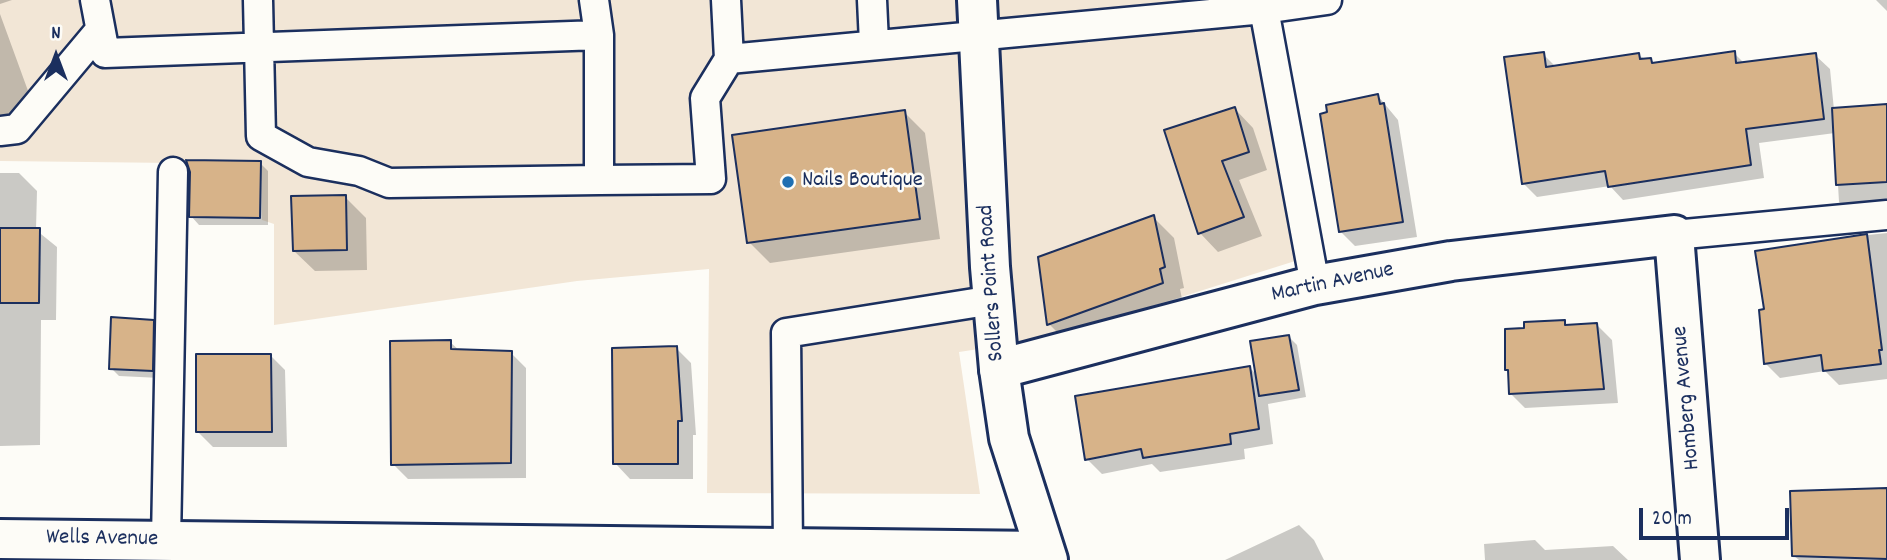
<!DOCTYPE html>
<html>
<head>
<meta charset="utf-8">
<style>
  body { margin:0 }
  #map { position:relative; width:1887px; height:560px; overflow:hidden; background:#fdfcf7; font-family:Dekko,sans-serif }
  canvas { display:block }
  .north { position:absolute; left:21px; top:21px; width:70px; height:70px; -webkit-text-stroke:5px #fdfcf7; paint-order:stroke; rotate:0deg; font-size:19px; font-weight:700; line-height:28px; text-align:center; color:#1b2f5e }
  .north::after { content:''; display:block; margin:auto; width:24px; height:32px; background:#1b2f5e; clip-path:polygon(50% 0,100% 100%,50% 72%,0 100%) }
  .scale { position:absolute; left:1639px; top:508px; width:150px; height:32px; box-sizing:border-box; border:4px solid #1b2f5e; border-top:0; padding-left:9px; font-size:21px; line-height:24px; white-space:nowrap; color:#1b2f5e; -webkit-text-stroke:5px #fdfcf7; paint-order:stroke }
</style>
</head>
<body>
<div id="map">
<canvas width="1887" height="560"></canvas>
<div class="north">N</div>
<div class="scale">20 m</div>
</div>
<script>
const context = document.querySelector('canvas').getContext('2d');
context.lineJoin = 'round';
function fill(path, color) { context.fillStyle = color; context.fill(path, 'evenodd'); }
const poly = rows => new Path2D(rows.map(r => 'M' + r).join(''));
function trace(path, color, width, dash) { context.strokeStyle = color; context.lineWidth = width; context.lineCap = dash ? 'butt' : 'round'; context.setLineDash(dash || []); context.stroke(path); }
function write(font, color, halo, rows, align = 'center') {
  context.font = font + ' Dekko,sans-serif'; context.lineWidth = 5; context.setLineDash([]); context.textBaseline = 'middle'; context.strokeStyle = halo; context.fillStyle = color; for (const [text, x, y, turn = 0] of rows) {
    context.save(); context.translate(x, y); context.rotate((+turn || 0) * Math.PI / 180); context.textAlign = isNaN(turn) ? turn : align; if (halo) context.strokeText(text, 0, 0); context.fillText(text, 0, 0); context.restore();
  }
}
fill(poly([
  [0,0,1275,0,1311,256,1051,338,959,352,980,494,707,493,709,269,577,281,274,325,274,224,262,220,261,164,0,161]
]), '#f2e6d6');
fill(poly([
  [0,0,12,0,0,4],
  [1876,0,1887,0,1887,11],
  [0,14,31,99,27,115,0,125],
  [1734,53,1745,64,1815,55,1830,69,1834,110,1887,106,1887,215,1853,217,1839,202,1835,133,1759,143,1764,178,1623,200,1610,186,1537,197,1523,183,1543,54,1557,68,1638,55,1655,64],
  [1378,96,1398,120,1417,237,1355,246,1340,231],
  [1235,109,1253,128,1267,170,1239,180,1262,236,1218,252,1200,233],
  [904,112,925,133,940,239,770,263,749,242],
  [260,163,268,171,268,225,199,225,191,216],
  [0,173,19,173,37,191,36,230,57,247,56,320,41,320,40,445,0,446],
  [345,197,366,218,367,270,315,271,294,251],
  [1153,217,1174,238,1184,288,1180,289,1183,304,1070,345,1049,324],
  [1887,233,1887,379,1839,385,1825,371,1780,378,1766,364,1766,310,1757,253,1839,238],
  [153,321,161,330,160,378,119,376,111,368],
  [1564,322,1569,327,1597,325,1612,340,1618,403,1525,408,1510,393,1510,373,1506,370],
  [1289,337,1297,345,1306,397,1268,404,1273,444,1244,449,1245,459,1160,472,1152,464,1102,474,1087,459,1250,368,1257,375],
  [450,342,460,351,511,353,526,368,526,478,408,479,393,464],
  [676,348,691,363,696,435,693,435,693,479,630,479,615,463],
  [270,355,285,370,287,447,213,447,198,432],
  [1887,490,1887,560,1799,560,1794,556],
  [1299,525,1314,540,1324,560,1225,560],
  [1535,540,1545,550,1613,546,1628,560,1485,560,1484,544]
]), '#0003');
const building = poly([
  [1735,51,1736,63,1816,53,1824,119,1746,129,1751,165,1608,187,1605,171,1522,184,1504,57,1544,52,1546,67,1639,53,1640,59,1651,58,1652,63,1735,51],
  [1378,94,1380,104,1384,103,1403,222,1339,232,1320,114,1327,112,1326,105,1378,94],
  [1887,104,1887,182,1836,185,1832,108,1887,104],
  [1235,107,1249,152,1222,161,1244,217,1198,234,1164,130,1235,107],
  [905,110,920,219,747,243,732,135,905,110],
  [186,160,261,161,260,218,189,217,190,172,186,160],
  [346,195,347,250,293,251,291,196,346,195],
  [1154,215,1165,267,1160,269,1163,283,1047,325,1038,257,1154,215],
  [0,228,40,228,39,303,0,303,0,228],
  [1867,234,1882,350,1879,350,1881,364,1823,371,1821,355,1764,364,1759,310,1764,309,1755,251,1867,234],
  [111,317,154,320,153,371,109,369,111,317],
  [1565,320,1565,325,1597,323,1604,389,1509,394,1508,370,1505,370,1505,329,1524,328,1524,322,1565,320],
  [1289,335,1299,390,1259,396,1250,341,1289,335],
  [451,340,451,349,512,351,511,463,391,465,390,341,451,340],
  [677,346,682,421,678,421,678,464,613,464,612,348,677,346],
  [196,354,271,354,272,432,196,432,196,354],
  [1250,366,1259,429,1230,434,1231,444,1143,458,1141,449,1085,460,1075,396,1250,366],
  [1887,488,1887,559,1792,556,1790,491,1887,488]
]);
fill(building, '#d7b389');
trace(building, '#1b2f5e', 2);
const service = poly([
  [95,0,105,53,599,35,594,0],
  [258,0,261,136,308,162,359,171,389,183,599,180,599,35],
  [726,0,729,59],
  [872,0,874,43],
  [1264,9,1315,285],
  [0,131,17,129,100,30],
  [599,180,711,179,705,98,729,59,1264,9,1327,0],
  [1674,235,1887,215],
  [166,540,173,172],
  [788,548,786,333,993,300]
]);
const minor = poly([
  [999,369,1315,285,1451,261,1674,235,1700,560],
  [0,539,1044,551]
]);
const tertiary = poly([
  [977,0,990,267,999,369,1009,438,1048,560]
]);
trace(service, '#1b2f5e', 33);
trace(minor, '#1b2f5e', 44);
trace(tertiary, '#1b2f5e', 44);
trace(service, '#fdfcf7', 28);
trace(minor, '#fdfcf7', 38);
trace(tertiary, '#fdfcf7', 38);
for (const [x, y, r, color] of [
  [788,182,7,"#1f6fb2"]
]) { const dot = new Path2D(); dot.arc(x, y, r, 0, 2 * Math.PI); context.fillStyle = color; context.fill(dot); trace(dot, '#fdfcf7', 2.5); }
write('23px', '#1b2f5e', '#fdfcf7', [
  ["Nails Boutique",802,182]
], 'left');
write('23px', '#1b2f5e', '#fdfcf7', [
  ["Sollers Point Road",993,283,-94],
  ["Martin Avenue",1333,284,-12],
  ["Homberg Avenue",1688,398,-95],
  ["Wells Avenue",102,540,1]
]);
</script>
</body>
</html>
